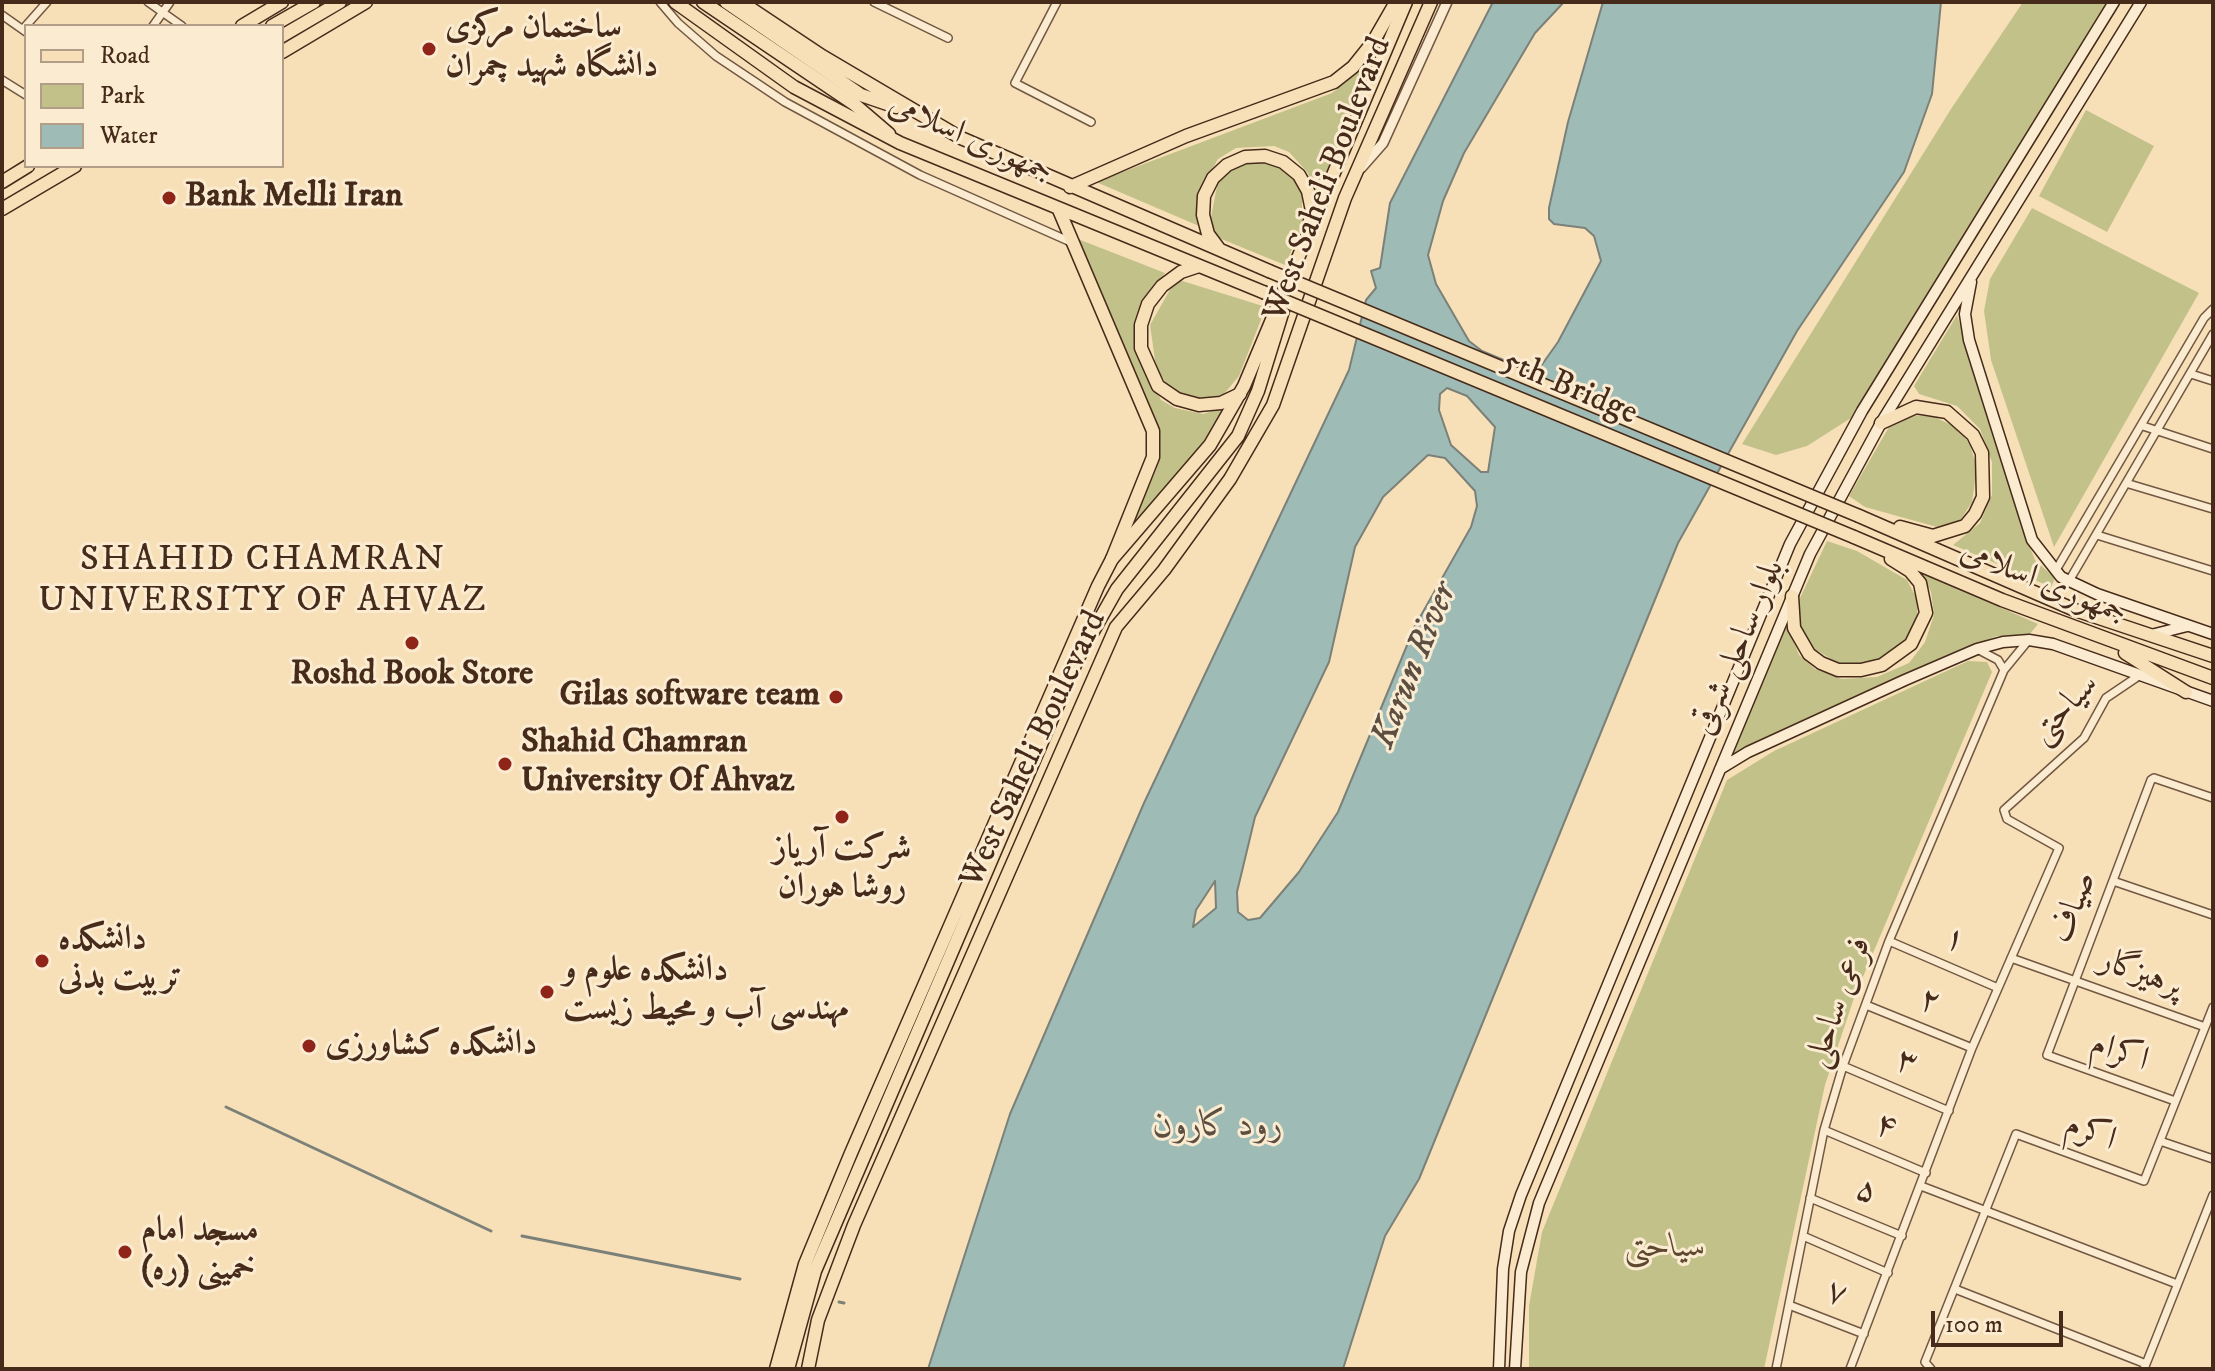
<!DOCTYPE html>
<html>
<head>
<meta charset="utf-8">
<style>
  body { margin:0 }
  #map { position:relative; width:2215px; height:1371px; overflow:hidden; background:#f7e0b8; font-family:"IM FELL DW Pica",serif }
  canvas { display:block }
  .frame { position:absolute; inset:0; border:4px solid #462a1a; pointer-events:none }
  .legend { position:absolute; left:24px; top:24px; width:260px; height:144px; box-sizing:border-box; background:#faebd1; border:2px solid #b29e88; margin:0; padding:10px 14px; list-style:none; font-size:24px; color:#462a1a }
  .legend li { display:flex; align-items:center; gap:16px; height:40px }
  .legend b { width:40px; border:2px solid #b29e88 }
  .scale { position:absolute; left:1931px; top:1311px; width:132px; height:36px; box-sizing:border-box; border:4px solid #462a1a; border-top:0; padding-left:10px; font-size:24px; line-height:28px; white-space:nowrap; color:#462a1a; -webkit-text-stroke:6px #faebd1; paint-order:stroke }
</style>
</head>
<body>
<div id="map">
<canvas width="2215" height="1371"></canvas>
<div class="frame"></div>
<ul class="legend">
<li><b style="height:10px;background:#f7e0b8"></b>Road</li>
<li><b style="height:22px;background:#c3c18a"></b>Park</li>
<li><b style="height:22px;background:#9fbbb6"></b>Water</li>
</ul>
<div class="scale">100 m</div>
</div>
<script>
const context = document.querySelector('canvas').getContext('2d');
context.lineJoin = 'round';
function fill(path, color) { context.fillStyle = color; context.fill(path, 'evenodd'); }
const poly = rows => new Path2D(rows.map(r => 'M' + r).join(''));
function trace(path, color, width, dash) { context.strokeStyle = color; context.lineWidth = width; context.lineCap = dash ? 'butt' : 'round'; context.setLineDash(dash || []); context.stroke(path); }
function write(font, color, halo, rows, align = 'center') {
  context.font = font + ' "IM FELL DW Pica",Amiri,serif'; context.lineWidth = 6; context.setLineDash([]); context.textBaseline = 'middle'; context.strokeStyle = halo; context.fillStyle = color; for (const [text, x, y, turn = 0] of rows) {
    context.save(); context.translate(x, y); context.rotate((+turn || 0) * Math.PI / 180); context.textAlign = isNaN(turn) ? turn : align; if (halo) context.strokeText(text, 0, 0); context.fillText(text, 0, 0); context.restore();
  }
}
fill(poly([
  [2023,2,2115,2,1862,411,1807,446,1776,455,1742,444,1951,109],
  [1388,25,1314,208,1308,173,1289,152,1274,146,1236,148,1218,159,1205,183,1199,226,1096,182,1332,93,1361,69],
  [2086,110,2154,146,2107,232,2039,196],
  [1250,157,1287,167,1302,190,1302,228,1285,265,1214,236,1211,217,1218,181,1225,171],
  [2032,208,2199,293,2054,547,1991,360,1984,311,1990,279],
  [1078,239,1165,273,1151,291,1142,362,1161,400,1175,408,1203,414,1230,405,1174,483,1128,531,1156,470,1160,432],
  [1176,279,1266,307,1239,376,1224,394,1208,400,1195,401,1170,390,1156,367,1150,325],
  [1957,315,2027,540,2035,560,2055,578,2051,587,1953,545,1980,523,1992,495,1992,462,1980,429,1957,406,1919,394,1914,386],
  [1913,415,1935,417,1959,429,1970,445,1977,468,1972,502,1961,519,1944,529,1865,507,1849,496,1889,427],
  [1827,541,1857,551,1907,580,1918,601,1916,625,1909,639,1892,655,1867,664,1841,665,1811,647,1799,625,1799,600],
  [1921,572,2038,624,2029,635,1997,636,1945,656,1728,760,1786,622,1799,655,1815,669,1842,679,1877,677,1909,663,1925,642,1934,615,1931,592],
  [1968,661,1987,662,1992,672,1854,998,1825,1085,1764,1369,1529,1369,1529,1306,1542,1232,1727,780,1774,751]
]), '#c3c18a');
const water = poly([
  [1493,2,1564,2,1535,33,1464,153,1443,201,1428,255,1436,284,1469,341,1482,351,1525,369,1533,370,1541,366,1558,342,1601,261,1594,236,1585,228,1554,224,1549,219,1549,208,1568,122,1603,2,1941,2,1932,94,1904,172,1797,331,1678,543,1419,1179,1385,1236,1343,1369,928,1369,1010,1114,1144,803,1349,370,1366,300,1376,288,1371,271,1380,268,1390,203,1493,2],
  [1447,388,1467,396,1495,427,1488,472,1481,472,1451,445,1439,410,1440,394,1447,388],
  [1428,455,1445,458,1475,491,1477,506,1471,527,1415,626,1338,812,1299,872,1260,918,1248,920,1238,912,1237,892,1255,817,1329,662,1355,547,1383,497,1428,455],
  [1215,881,1216,908,1193,927,1196,910,1215,881]
]);
fill(water, '#9fbbb6');
trace(water, '#7b8178', 2);
trace(poly([
  [226,1107,491,1231],
  [522,1236,740,1279],
  [839,1302,844,1303]
]), '#7b8178', 3);
const minor = poly([
  [148,2,182,26],
  [660,2,678,23,716,56,785,102,920,175,1073,243],
  [874,2,948,38],
  [1057,2,1015,83,1091,122],
  [2,15,26,32],
  [153,26,170,2],
  [23,29,47,2],
  [2,80,26,95],
  [2191,374,2213,381],
  [2143,426,2213,449],
  [2129,484,2213,509],
  [2097,535,2213,571],
  [2056,570,2204,318,2213,309],
  [2069,581,2213,334],
  [1977,649,1998,660,2004,670],
  [2113,881,2213,915],
  [1889,941,1998,988],
  [2011,958,2205,1027],
  [1866,1005,1972,1048],
  [1843,1066,1949,1111],
  [2175,1101,2047,1055,2151,780,2154,778,2213,798],
  [1824,1130,1926,1173],
  [2160,1141,2213,1159],
  [1921,1186,2177,1284],
  [1810,1198,1902,1236],
  [1803,1236,1888,1273],
  [1955,1289,2146,1364],
  [1789,1305,1864,1334],
  [1776,1369,1824,1130,1843,1066,1889,941,2004,670,2027,642],
  [1850,1369,1972,1048,2059,848,2007,819,2004,810,2084,738,2106,698,2140,675],
  [1931,1369,1925,1362,2016,1134,2144,1181,2213,1007],
  [2144,1369,2213,1195]
]);
const tertiary = poly([
  [1361,168,1383,143,1447,2]
]);
const secondary = poly([
  [1971,282,1965,314,1969,340,2032,540,2061,577,2097,594,2213,634],
  [2151,635,2187,626],
  [1720,769,1748,752,1905,680,1977,649,2003,642,2029,640,2053,644,2213,701],
  [1499,1369,1503,1269,1509,1231,1521,1195,1790,544,1862,411,2114,2],
  [1515,1369,1521,1272,1539,1203,1810,554,1881,423,2141,2]
]);
const primary = poly([
  [703,2,854,104,889,134],
  [272,26,314,2],
  [282,36,340,2],
  [776,1369,805,1264,851,1153,1098,586,1112,559,1210,445,1244,386,1406,2],
  [788,1369,815,1271,1078,658,1117,589,1238,436,1258,391,1285,304],
  [808,1369,818,1320,854,1225,1116,627,1164,570,1230,479,1273,405,1345,198,1431,2]
]);
const trunk = poly([
  [675,2,794,87,900,143,1263,292],
  [726,2,861,95,896,107],
  [741,2,822,56,961,138,1269,271],
  [242,26,282,2],
  [282,52,366,2],
  [2,182,28,166],
  [1070,187,1186,136,1334,82,1353,67,1373,42,1396,2],
  [2,209,75,166],
  [1059,210,1153,431,1153,457,1112,559],
  [1220,250,1208,234,1203,215,1204,196,1213,178,1227,165,1245,157,1265,156,1283,162,1299,175,1308,191,1312,211,1308,230],
  [1199,266,1181,272,1162,286,1148,304,1141,325,1141,348,1158,386,1177,399,1199,405,1221,403,1240,394],
  [1881,423,1916,407,1947,412,1973,435,1982,453,1983,497,1975,514,1965,526,1933,536,1900,527],
  [1859,516,2075,610,2213,656],
  [1854,537,2002,600,2213,678],
  [1792,596,1794,628,1809,654,1821,663,1838,670,1861,670,1882,665,1911,644,1926,613,1920,583,1910,571,1891,559],
  [2125,653,2186,692]
]);
trace(minor, '#725842', 10);
trace(tertiary, '#725842', 12);
trace(secondary, '#462a1a', 13);
trace(primary, '#462a1a', 15);
trace(trunk, '#462a1a', 15);
trace(minor, '#faebd1', 7);
trace(tertiary, '#faebd1', 9);
trace(secondary, '#faebd1', 10);
trace(primary, '#f7e0b8', 12);
trace(trunk, '#f7e0b8', 12);
const trunkBridge = poly([
  [1269,271,1859,516],
  [1263,292,1854,537]
]);
trace(trunkBridge, '#462a1a', 15, []);
trace(trunkBridge, '#f7e0b8', 12);
for (const [x, y, r, color] of [
  [429,49,8,"#8f2418"],
  [169,198,8,"#8f2418"],
  [412,643,8,"#8f2418"],
  [836,697,8,"#8f2418"],
  [505,764,8,"#8f2418"],
  [842,817,8,"#8f2418"],
  [42,961,8,"#8f2418"],
  [547,992,8,"#8f2418"],
  [309,1046,8,"#8f2418"],
  [125,1252,8,"#8f2418"]
]) { const dot = new Path2D(); dot.arc(x, y, r, 0, 2 * Math.PI); context.fillStyle = color; context.fill(dot); trace(dot, '#faebd1', 3); }
write('bold 34px', '#462a1a', '#faebd1', [
  ["ساختمان مرکزی",445,29],
  ["دانشگاه شهید چمران",445,68],
  ["Bank Melli Iran",185,198],
  ["Roshd Book Store",412,676,"center"],
  ["Gilas software team",820,697,"right"],
  ["Shahid Chamran",521,744],
  ["University Of Ahvaz",521,783],
  ["شرکت آریاز",842,850,"center"],
  ["روشا هوران",842,889,"center"],
  ["دانشکده",58,941],
  ["تربیت بدنی",58,980],
  ["دانشکده علوم و",563,972],
  ["مهندسی آب و محیط زیست",563,1011],
  ["دانشکده کشاورزی",325,1046],
  ["مسجد امام",141,1232],
  ["خمینی (ره)",141,1271]
], 'left');
write('34px', '#462a1a', '#faebd1', [
  ["جمهوری اسلامی",970,140,24],
  ["West Saheli Boulevard",1329,180,-69],
  ["5th Bridge",1569,389,23],
  ["جمهوری اسلامی",2043,584,22],
  ["بلوار ساحلی شرقی",1740,648,-67],
  ["سیاحتی",2066,710,-47],
  ["West Saheli Boulevard",1035,750,-65],
  ["صیاف",2075,908,-69],
  ["۱",1954,941,24],
  ["پرهیزگار",2140,975,20],
  ["فرعی ساحلی",1840,1003,-70],
  ["۲",1929,1003,22],
  ["اکرام",2119,1054,19],
  ["۳",1906,1064,23],
  ["۴",1885,1128,23],
  ["اکرم",2090,1134,21],
  ["۵",1866,1193,23],
  ["۷",1836,1295,21]
]);
write('italic 34px', '#5f4830', '#faebd1', [
  ["سیاحتی",1665,1249]
]);
context.letterSpacing = '2px';
write('36px', '#462a1a', '#faebd1', [
  ["SHAHID CHAMRAN",263,562],
  ["UNIVERSITY OF AHVAZ",263,603]
]);
context.letterSpacing = '0px';
write('italic 36px', '#5c4e41', '#faebd1', [
  ["Karun River",1416,666,-68],
  ["رود کارون",1218,1128]
]);
</script>
</body>
</html>
